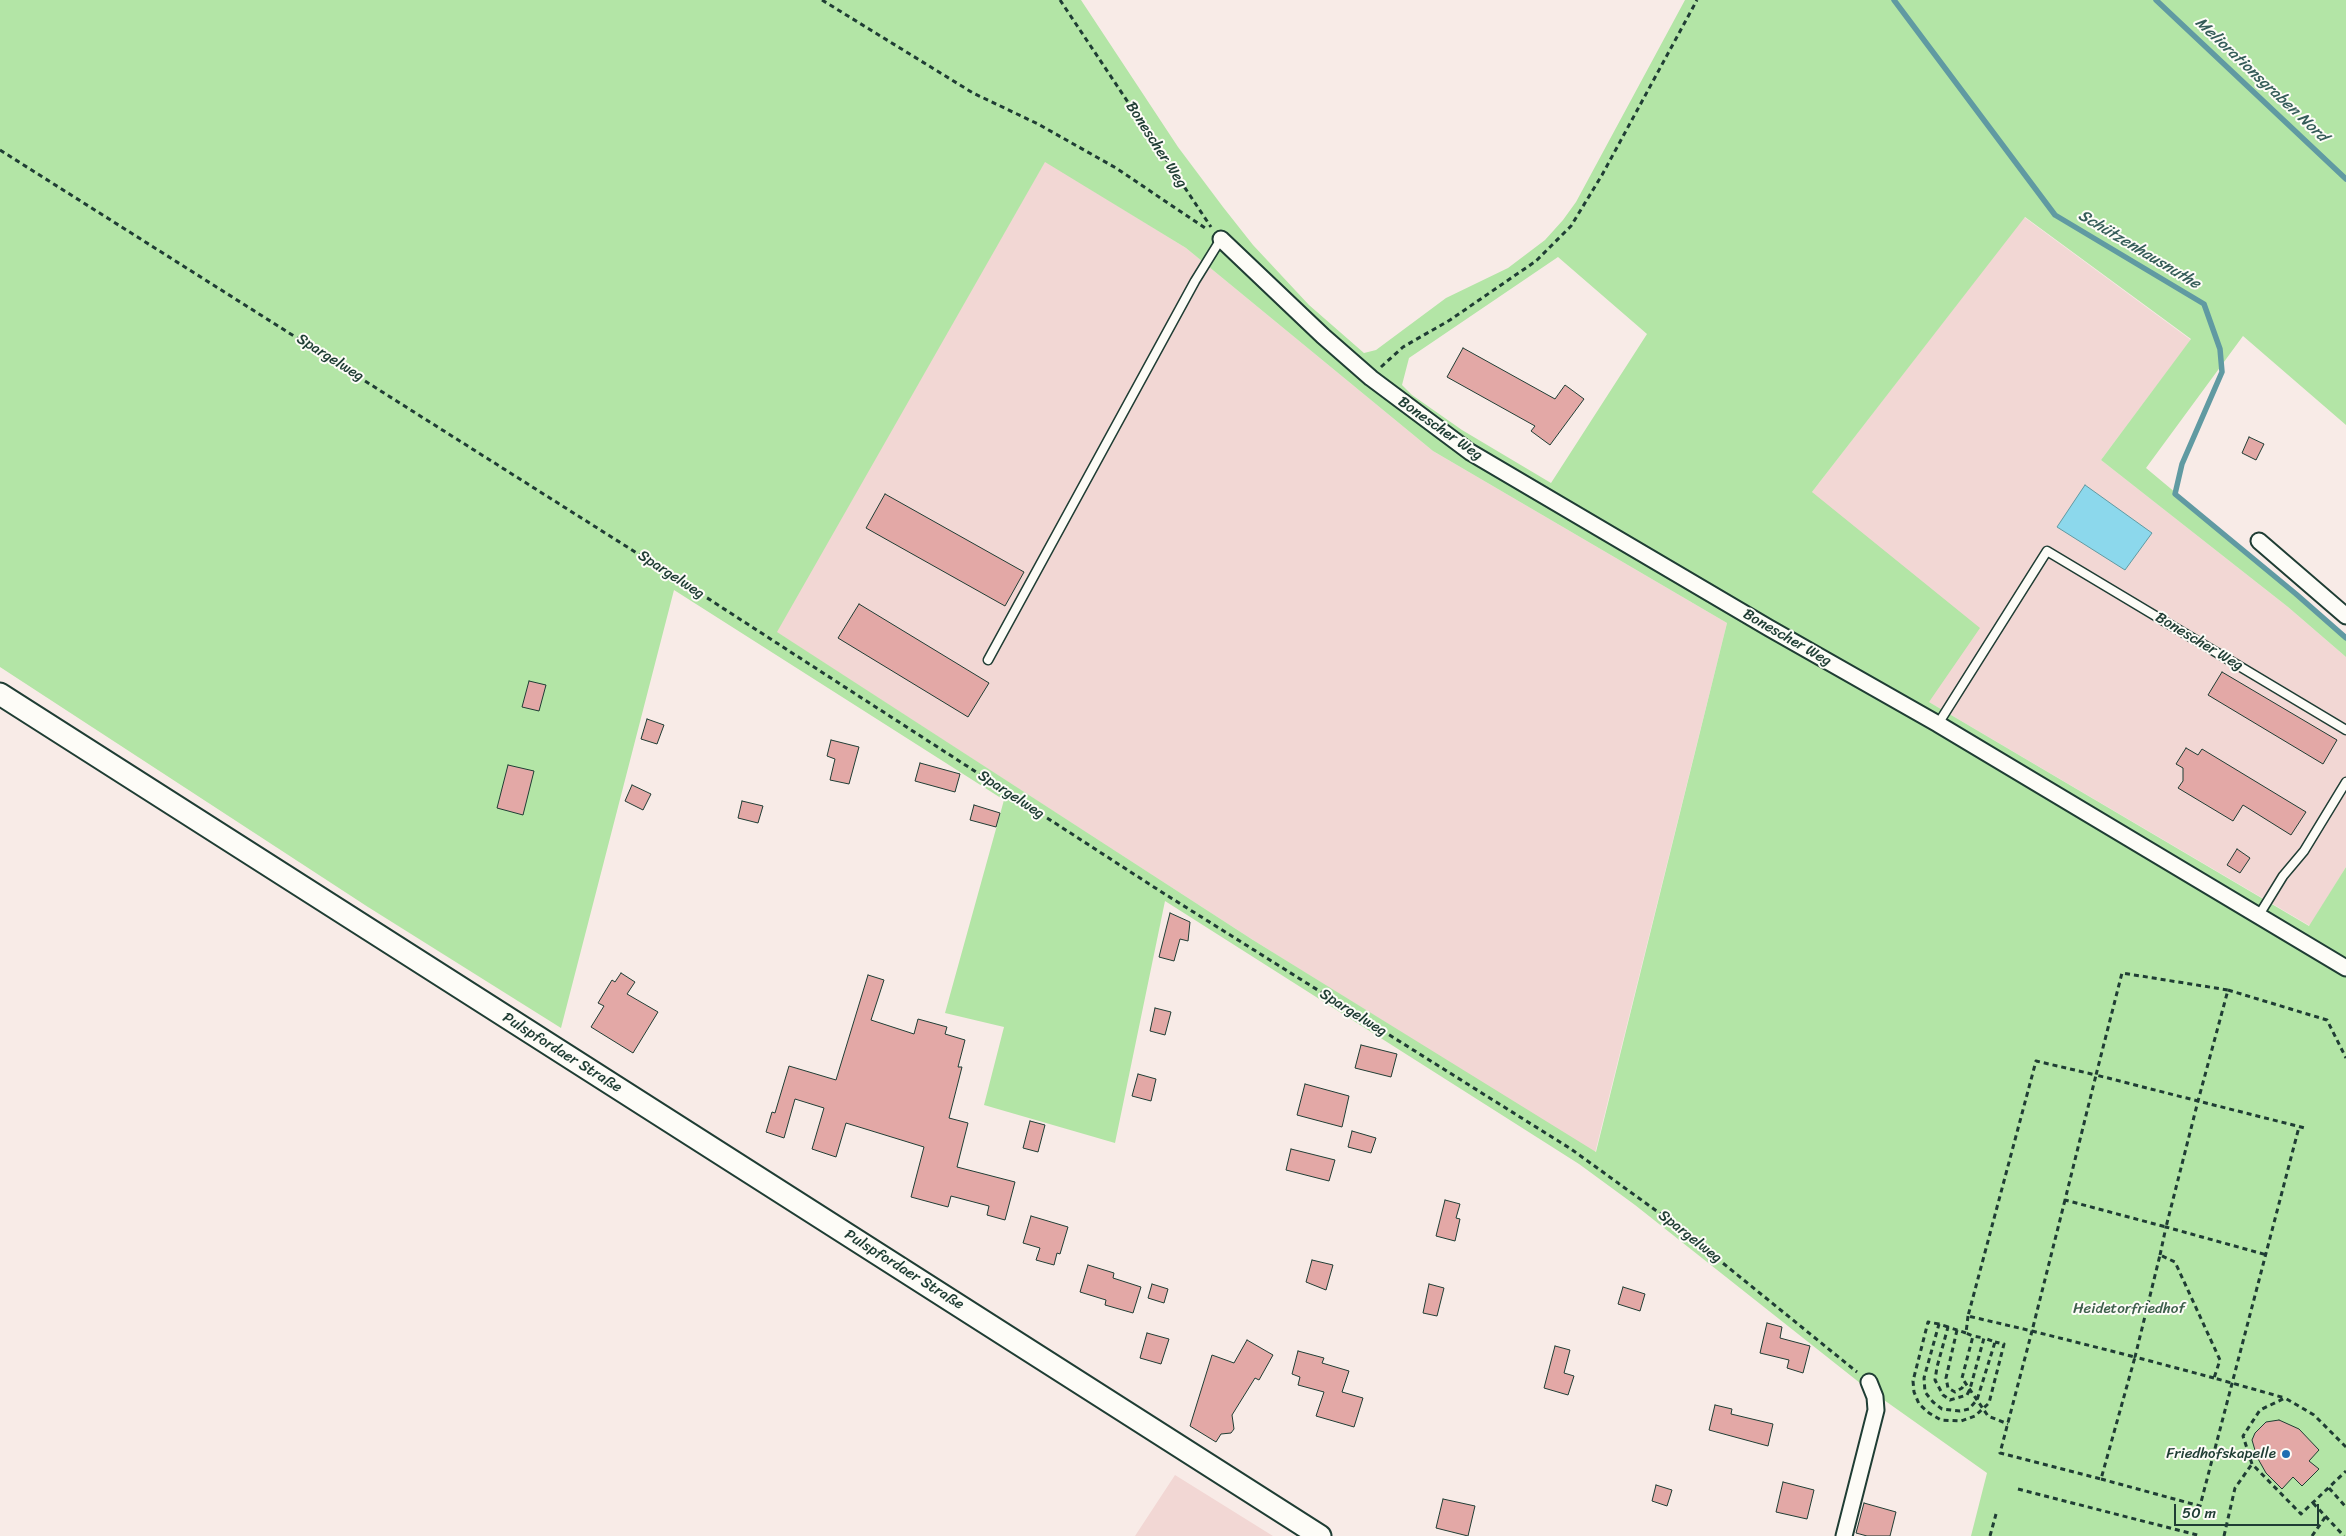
<!DOCTYPE html>
<html>
<head>
<meta charset="utf-8">
<style>
  body { margin:0 }
  #map { position:relative; width:2346px; height:1536px; overflow:hidden; background:#f8ebe7; font-family:Sriracha,sans-serif }
  canvas { display:block }
  .scale { position:absolute; left:2174px; top:1504px; width:145px; height:22px; box-sizing:border-box; border:2px solid #1f3d34; border-top:0; padding-left:6px; font-size:15px; line-height:18px; white-space:nowrap; color:#1f3d34; -webkit-text-stroke:4px #fdfcf7; paint-order:stroke }
</style>
</head>
<body>
<div id="map">
<canvas width="2346" height="1536"></canvas>
<div class="scale">50 m</div>
</div>
<script>
const context = document.querySelector('canvas').getContext('2d');
context.lineJoin = 'round';
function fill(path, color) { context.fillStyle = color; context.fill(path, 'evenodd'); }
const poly = rows => new Path2D(rows.map(r => 'M' + r).join(''));
function trace(path, color, width, dash) { context.strokeStyle = color; context.lineWidth = width; context.lineCap = dash ? 'butt' : 'round'; context.setLineDash(dash || []); context.stroke(path); }
function write(font, color, halo, rows, align = 'center') {
  context.font = font + ' Sriracha,sans-serif'; context.lineWidth = 4; context.setLineDash([]); context.textBaseline = 'middle'; context.strokeStyle = halo; context.fillStyle = color; for (const [text, x, y, turn = 0] of rows) {
    context.save(); context.translate(x, y); context.rotate((+turn || 0) * Math.PI / 180); context.textAlign = isNaN(turn) ? turn : align; if (halo) context.strokeText(text, 0, 0); context.fillText(text, 0, 0); context.restore();
  }
}
fill(poly([
  [1045,161,1186,248,1433,451,1727,623,1595,1153,1253,940,776,632],
  [2024,217,2191,340,2101,460,2288,607,2346,657,2346,867,2310,926,1929,702,1812,492],
  [1175,1475,1273,1536,1135,1536]
]), '#f2d7d4');
fill(poly([
  [0,0,1081,0,1178,147,1223,207,1253,245,1309,305,1364,353,1376,350,1446,298,1508,268,1545,240,1563,220,1576,202,1685,0,2346,0,2346,425,2243,336,2146,468,2346,635,2346,657,2288,607,2101,460,2191,339,2025,217,1812,492,1980,628,1929,702,2309,926,2346,867,2346,1536,1971,1536,1987,1473,1860,1383,1635,1205,1579,1164,1165,901,1115,1143,984,1105,1004,1027,945,1013,1004,800,674,590,561,1028,368,907,0,667],
  [1045,162,1186,248,1433,451,1727,623,1596,1152,1253,940,777,632],
  [1558,257,1647,334,1551,483,1462,430,1412,395,1402,385,1409,358]
]), '#b3e5a6');
const water = poly([
  [2085,485,2152,533,2125,570,2057,527,2085,485]
]);
fill(water, '#8cd8ec');
trace(water, '#609aa2', 1);
trace(poly([
  [1894,0,2055,215,2204,304,2220,349,2222,372,2182,464,2175,494,2296,594,2346,638],
  [2156,0,2346,179]
]), '#609aa2', 5.5);
const building = poly([
  [1463,348,1555,399,1565,385,1584,399,1550,445,1531,431,1535,426,1447,377,1463,348],
  [2249,437,2264,444,2256,460,2242,453,2249,437],
  [885,494,1024,572,1005,606,866,528,885,494],
  [859,604,989,683,968,717,838,638,859,604],
  [2222,672,2337,740,2323,764,2208,695,2222,672],
  [529,681,546,685,539,711,522,707,529,681],
  [647,719,664,725,657,744,641,739,647,719],
  [831,740,859,747,849,784,830,780,835,759,827,756,831,740],
  [2186,748,2198,755,2202,749,2306,812,2291,835,2243,805,2233,821,2178,788,2183,781,2183,768,2176,764,2186,748],
  [920,763,960,774,955,792,915,781,920,763],
  [508,765,534,771,523,815,497,808,508,765],
  [632,785,651,794,643,810,625,801,632,785],
  [742,801,763,806,758,823,738,818,742,801],
  [974,805,1000,813,996,827,970,820,974,805],
  [2237,849,2250,858,2240,873,2227,865,2237,849],
  [1170,913,1190,922,1188,941,1180,939,1174,961,1159,957,1170,913],
  [621,973,635,982,627,994,658,1012,633,1053,591,1027,604,1006,598,1003,612,980,615,982,621,973],
  [868,975,884,980,871,1020,914,1034,918,1019,947,1027,945,1034,965,1040,958,1067,962,1067,949,1118,968,1123,957,1167,1015,1182,1005,1220,987,1215,989,1206,951,1196,948,1207,911,1197,924,1147,846,1123,836,1157,812,1149,824,1108,795,1099,784,1138,766,1132,772,1112,775,1113,789,1066,836,1080,868,975],
  [1155,1008,1171,1012,1165,1035,1150,1031,1155,1008],
  [1361,1045,1397,1054,1391,1077,1355,1068,1361,1045],
  [1138,1074,1156,1079,1151,1101,1132,1096,1138,1074],
  [1305,1084,1349,1096,1342,1127,1297,1115,1305,1084],
  [1030,1121,1045,1125,1038,1152,1023,1148,1030,1121],
  [1352,1131,1376,1138,1371,1153,1348,1147,1352,1131],
  [1291,1149,1335,1160,1329,1181,1286,1170,1291,1149],
  [1445,1200,1460,1204,1456,1218,1460,1219,1455,1241,1436,1236,1445,1200],
  [1031,1216,1068,1227,1060,1254,1057,1253,1054,1265,1036,1260,1040,1248,1023,1243,1031,1216],
  [1312,1260,1333,1265,1326,1290,1306,1282,1312,1260],
  [1088,1265,1114,1273,1113,1278,1141,1287,1133,1313,1105,1305,1106,1300,1080,1292,1088,1265],
  [1152,1284,1168,1289,1164,1303,1148,1298,1152,1284],
  [1429,1284,1444,1288,1437,1316,1423,1313,1429,1284],
  [1623,1287,1645,1294,1640,1311,1618,1304,1623,1287],
  [1767,1323,1782,1327,1780,1338,1810,1346,1803,1373,1787,1368,1789,1360,1760,1353,1767,1323],
  [1147,1333,1169,1339,1161,1364,1140,1358,1147,1333],
  [1247,1340,1273,1355,1259,1380,1255,1378,1232,1415,1234,1429,1231,1433,1221,1434,1216,1442,1190,1426,1212,1355,1234,1363,1247,1340],
  [1555,1346,1570,1350,1564,1373,1574,1376,1568,1395,1544,1388,1555,1346],
  [1298,1351,1324,1358,1322,1363,1349,1371,1342,1392,1363,1398,1354,1427,1316,1416,1324,1392,1298,1385,1300,1377,1292,1374,1298,1351],
  [1715,1405,1732,1409,1731,1414,1773,1424,1768,1446,1709,1430,1715,1405],
  [2279,1420,2299,1429,2319,1450,2309,1461,2319,1469,2302,1486,2293,1477,2282,1489,2266,1473,2257,1457,2252,1440,2255,1433,2266,1422,2279,1420],
  [1783,1482,1814,1490,1807,1519,1776,1512,1783,1482],
  [1656,1485,1672,1490,1667,1506,1652,1501,1656,1485],
  [1443,1499,1475,1506,1468,1536,1436,1528,1443,1499],
  [1864,1503,1896,1512,1890,1536,1867,1536,1856,1533,1864,1503]
]);
fill(building, '#e3a8a6');
trace(building, '#1f3d34', 1);
const service = poly([
  [988,660,1195,281,1221,239],
  [1938,724,2047,551,2346,730],
  [2259,915,2283,876,2304,851,2346,782]
]);
const minor = poly([
  [1221,239,1323,336,1371,378,1470,452,1769,628,1938,724,2346,968],
  [2259,541,2346,616],
  [1844,1536,1876,1410,1875,1397,1869,1382]
]);
const secondary = poly([
  [0,694,1320,1536]
]);
trace(service, '#1f3d34', 11);
trace(minor, '#1f3d34', 19);
trace(secondary, '#1f3d34', 25);
trace(poly([
  [822,0,973,93,1038,124,1116,168,1208,230],
  [1060,0,1211,227],
  [0,150,681,581,1160,891,1571,1149,1676,1225,1857,1372],
  [1381,367,1403,347,1450,320,1536,261,1571,226,1602,175,1697,0],
  [2228,990,2327,1020,2346,1058],
  [2065,1200,2032,1331,2135,1357,2101,1479,2000,1453,2032,1331,1968,1316,2036,1061,2096,1075,2122,973,2228,990,2198,1101,2166,1227,2065,1200,2096,1075,2198,1101,2305,1128],
  [2160,1255,2166,1227,2267,1255],
  [1968,1316,1966,1333,1973,1336,1962,1378,1988,1416,2008,1424],
  [1939,1324,1928,1322,1913,1381,1914,1392,1919,1404,1929,1413,1941,1420,1961,1421,1975,1416,1989,1403,2004,1344,1995,1342],
  [1948,1327,1939,1324,1924,1378,1925,1392,1933,1402,1942,1409,1960,1411,1969,1409,1977,1400,1995,1342,1984,1338],
  [1957,1330,1946,1378,1948,1388,1955,1392,1962,1388,1965,1382],
  [1966,1333,1948,1327,1937,1367,1935,1380,1943,1395,1950,1400,1967,1395,1970,1389,1984,1338,1973,1336],
  [2214,1378,2135,1357,2160,1255,2175,1262,2220,1360,2214,1378,2285,1398],
  [2346,1447,2314,1415,2285,1398,2260,1410,2243,1436,2252,1464,2301,1514,2346,1471],
  [2101,1479,2200,1506,2299,1127],
  [2329,1488,2346,1507],
  [2018,1489,2201,1536],
  [2313,1503,2344,1536],
  [1990,1536,1996,1514],
  [2224,1536,2235,1488,2252,1464],
  [2312,1536,2326,1516]
]), '#1f3d34', 3, [5, 4]);
trace(service, '#fdfcf7', 8);
trace(minor, '#fdfcf7', 15);
trace(secondary, '#fdfcf7', 21);
for (const [x, y, r, color] of [
  [2286,1454,5,"#1f6fb2"]
]) { const dot = new Path2D(); dot.arc(x, y, r, 0, 2 * Math.PI); context.fillStyle = color; context.fill(dot); trace(dot, '#fdfcf7', 2); }
write('15px', '#1f3d34', '#fdfcf7', [
  ["Bonescher Weg",1156,145,57],
  ["Spargelweg",330,358,32],
  ["Bonescher Weg",1440,429,35],
  ["Spargelweg",671,575,33],
  ["Bonescher Weg",1787,638,30],
  ["Bonescher Weg",2199,642,31],
  ["Spargelweg",1011,795,33],
  ["Spargelweg",1353,1013,32],
  ["Pulspfordaer Straße",562,1053,32],
  ["Spargelweg",1690,1237,38],
  ["Pulspfordaer Straße",904,1270,32]
]);
write('15px', '#3d5f4b', '#fdfcf7', [
  ["Heidetorfriedhof",2129,1309]
]);
write('15px', '#1f3d34', '#fdfcf7', [
  ["Friedhofskapelle",2276,1454]
], 'right');
write('italic 16px', '#355c59', '#fdfcf7', [
  ["Meliorationsgraben Nord",2261,80,43],
  ["Schützenhausnuthe",2139,250,31]
]);
</script>
</body>
</html>
